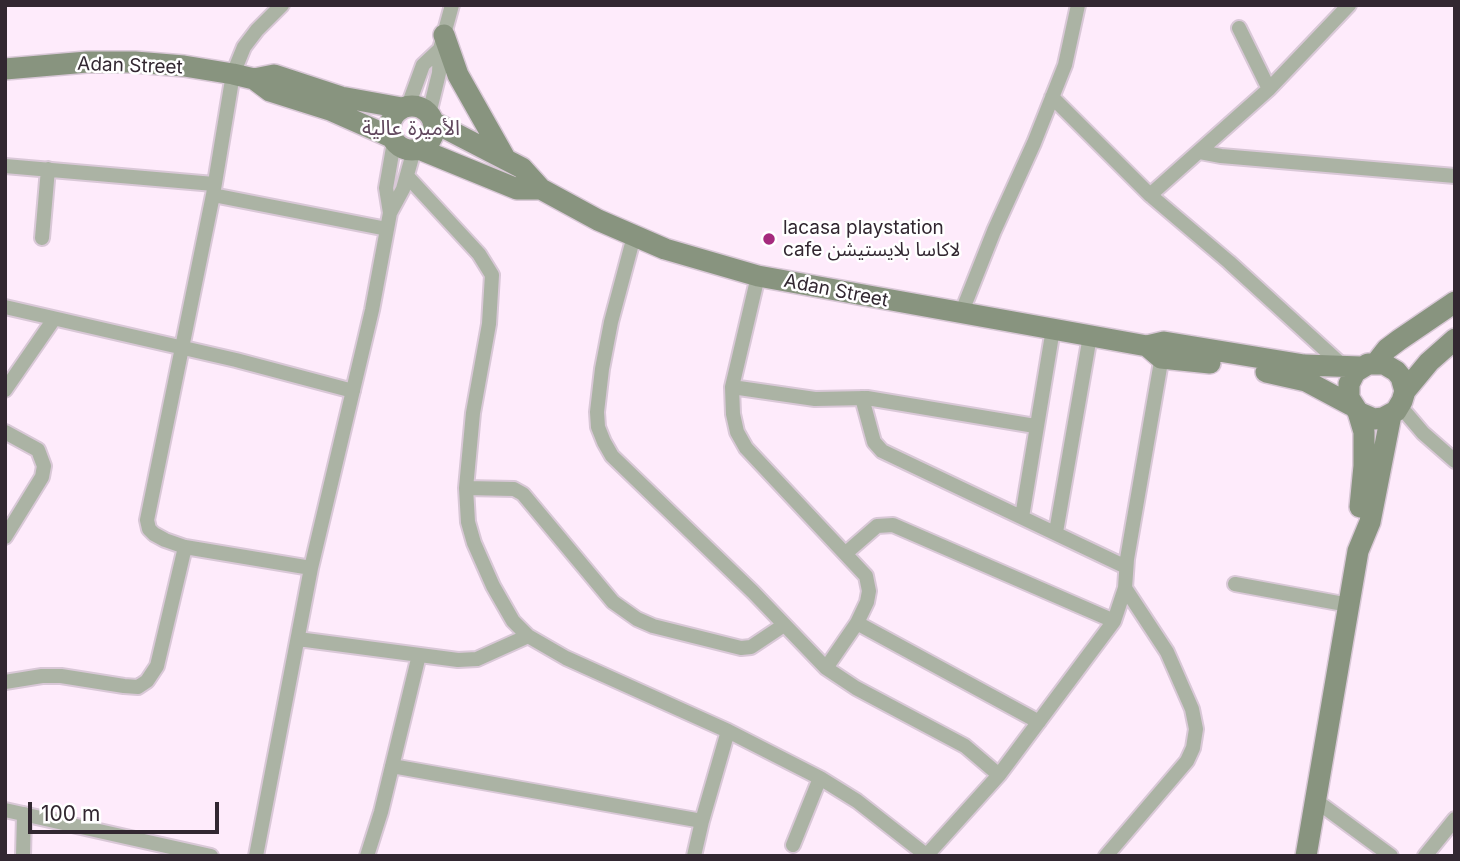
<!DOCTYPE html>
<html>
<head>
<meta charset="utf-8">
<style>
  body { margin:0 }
  #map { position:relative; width:1460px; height:861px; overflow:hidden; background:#feebfb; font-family:Inter,sans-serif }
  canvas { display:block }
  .frame { position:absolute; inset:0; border:7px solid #322731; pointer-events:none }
  .scale { position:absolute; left:28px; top:802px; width:191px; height:32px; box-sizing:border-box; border:4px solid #322731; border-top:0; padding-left:9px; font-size:21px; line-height:24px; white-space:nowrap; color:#322731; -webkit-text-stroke:5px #fff; paint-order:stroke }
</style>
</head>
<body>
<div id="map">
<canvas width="1460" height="861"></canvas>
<div class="frame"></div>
<div class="scale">100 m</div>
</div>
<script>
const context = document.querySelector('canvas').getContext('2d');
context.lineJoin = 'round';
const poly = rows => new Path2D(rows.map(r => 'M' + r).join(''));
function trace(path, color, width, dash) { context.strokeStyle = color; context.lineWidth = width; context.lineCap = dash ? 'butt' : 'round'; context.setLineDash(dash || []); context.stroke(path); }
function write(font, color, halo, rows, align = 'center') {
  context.font = font + ' Inter,"Noto Sans Arabic",sans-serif'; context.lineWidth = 5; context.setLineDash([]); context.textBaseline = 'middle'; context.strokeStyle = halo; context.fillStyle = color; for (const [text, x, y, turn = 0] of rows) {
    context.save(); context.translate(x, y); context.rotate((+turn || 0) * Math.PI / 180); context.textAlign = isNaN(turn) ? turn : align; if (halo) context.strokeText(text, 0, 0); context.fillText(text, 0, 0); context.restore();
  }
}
const street = poly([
  [282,5,257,30,244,47,233,74,213,195,147,520,149,529,154,534,165,540,185,547,311,568],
  [1239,28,1269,89],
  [1052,97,1150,195,1229,262,1344,367],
  [408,106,423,65,440,49],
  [429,114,439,73,440,49,452,5],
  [1200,152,1221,156,1455,176],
  [5,166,214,184],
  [407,176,479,254,492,275,489,324,473,413,466,488,468,522,474,543,493,586,513,621,528,636,566,658,728,731,820,778,857,801,926,855],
  [213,195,387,229],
  [1150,195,1269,89,1349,5],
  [390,213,386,188,394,142],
  [634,236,611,322,602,369,597,412,598,427,604,442,612,456,753,592,826,668,856,688,965,746,999,775],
  [42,238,48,169],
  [758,276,732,387,733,414,737,432,746,448,866,576,869,591,867,602,857,623,826,668],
  [5,307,236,360,353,391],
  [961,314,994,231,1034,143,1065,65,1078,5],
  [732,387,815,399,867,398,1035,426],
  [5,390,54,319],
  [862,398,874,442,882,451,1126,567],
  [1400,406,1423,433,1455,461],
  [5,432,38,450,44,466,42,477,5,537],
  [466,488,514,489,523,494,613,602,637,619,653,626,741,648,751,647,784,625],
  [1022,517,1053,329],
  [1056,532,1090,336],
  [846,553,877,526,893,525,1114,621],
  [1235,584,1349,605],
  [857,623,1039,722],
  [298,639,458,660,477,659,528,636],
  [5,682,42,676,61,676,124,686,138,687,147,681,157,666,185,547],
  [392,766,702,821],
  [1315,800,1391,856],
  [5,810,211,856],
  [793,845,820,778],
  [23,856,24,814],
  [256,856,311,568,372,310,390,213,403,189,414,150],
  [367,856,381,812,419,655],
  [694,856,702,821,728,731],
  [926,856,999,775,1114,621,1125,588,1127,559,1163,350],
  [1106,856,1187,761,1193,748,1196,729,1192,709,1167,652,1125,588],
  [1425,856,1455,819]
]);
const secondary = poly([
  [444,35,458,75,506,160],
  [5,69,87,62,135,62,184,66,233,74,254,79,270,91,330,110,391,137],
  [254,79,274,75,341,97,402,108],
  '390 128a22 22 0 1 1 44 0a22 22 0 1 1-44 0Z',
  [433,122,522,168,541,189,598,220,665,249,758,276,1147,346,1164,342,1304,365,1361,367],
  [419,149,517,189,541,189],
  [1147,346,1161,358,1210,363],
  [1376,363,1387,349,1399,340,1455,302],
  [1266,372,1306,381,1351,405],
  [1405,391,1429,362,1455,339],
  [1358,412,1374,419,1383,418,1396,411,1402,401,1405,391,1401,377,1396,371,1384,364,1368,364,1355,372,1349,384,1349,398,1358,412,1364,432,1364,466,1360,507],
  [1306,856,1358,551,1370,522,1391,415]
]);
trace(street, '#d9c8d7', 18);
trace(secondary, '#d9c8d7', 24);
trace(street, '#abb3a4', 14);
trace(secondary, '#88947f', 21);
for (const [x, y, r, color] of [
  [769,239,7,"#a5297d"]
]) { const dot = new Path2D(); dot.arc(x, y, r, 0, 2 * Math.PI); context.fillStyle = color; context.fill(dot); trace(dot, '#fff', 2.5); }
write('19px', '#322731', '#fff', [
  ["Adan Street",130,66,2],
  ["Adan Street",836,291,11]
]);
write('19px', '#322731', '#fff', [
  ["lacasa playstation",783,228],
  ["cafe لاكاسا بلايستيشن",783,250]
], 'left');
write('21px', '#60475d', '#fff', [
  ["الأميرة عالية",411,129]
]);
</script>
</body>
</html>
